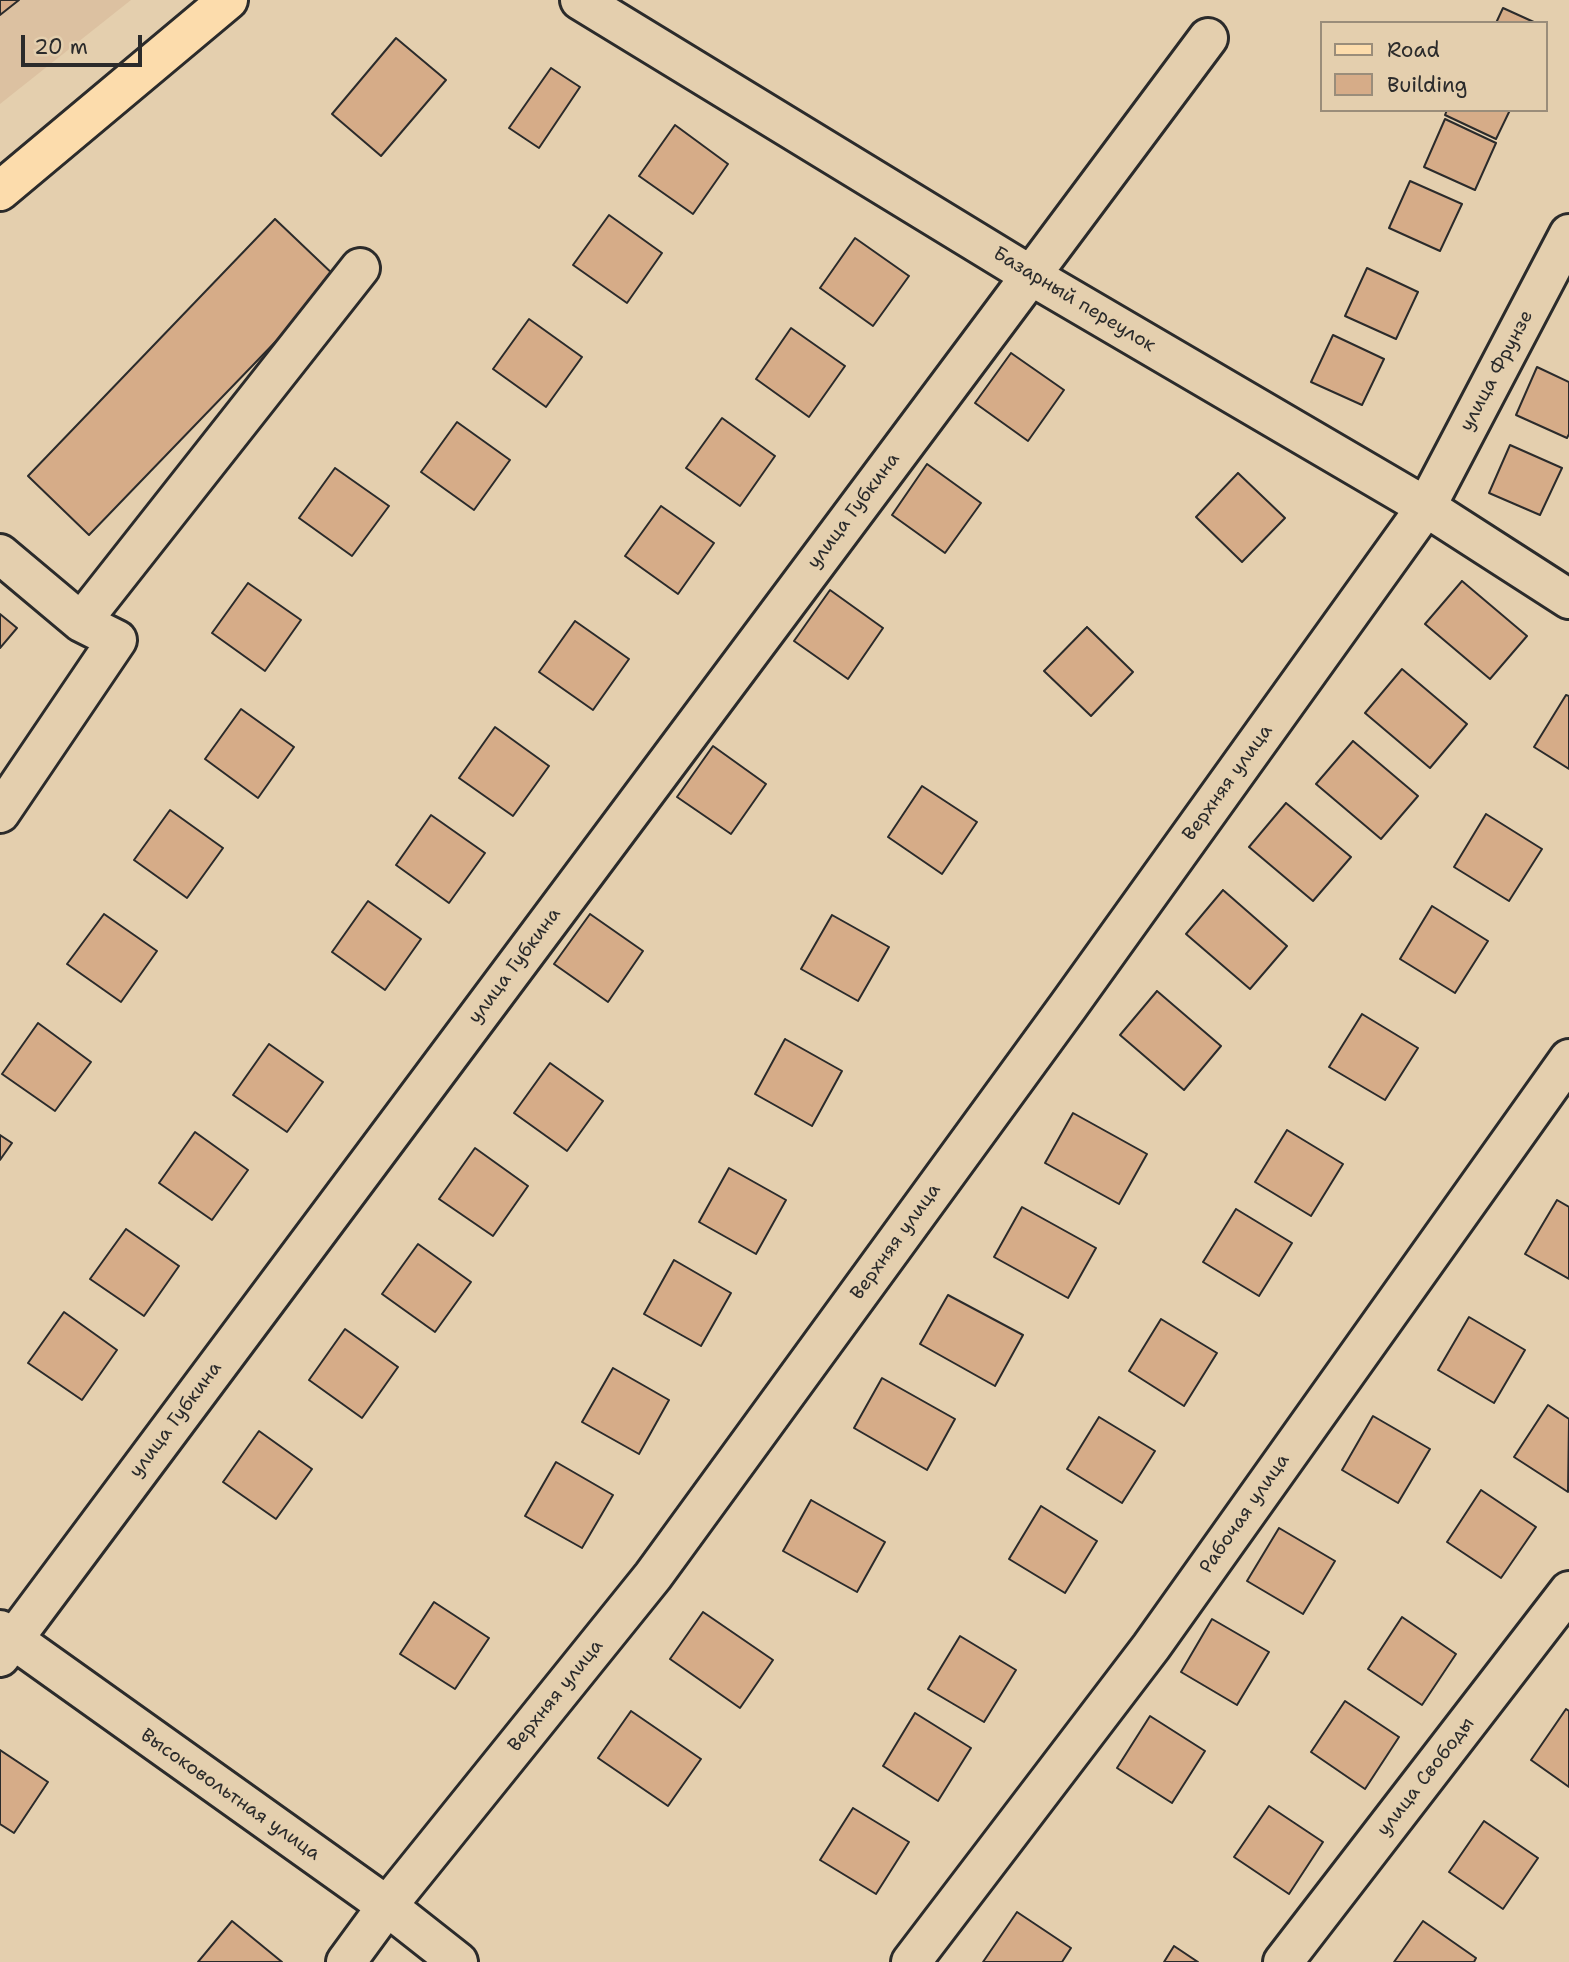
<!DOCTYPE html>
<html>
<head>
<meta charset="utf-8">
<style>
  body { margin:0 }
  #map { position:relative; width:1569px; height:1962px; overflow:hidden; background:#e4cfae; font-family:"Shantell Sans",sans-serif }
  canvas { display:block }
  .legend { position:absolute; left:1320px; top:21px; width:228px; height:91px; box-sizing:border-box; background:#e4cfae; border:2px solid #9a8d7a; margin:0; padding:9px 12px; list-style:none; font-size:21px; color:#2b2b2b }
  .legend li { display:flex; align-items:center; gap:14px; height:35px }
  .legend b { width:35px; border:2px solid #9a8d7a }
  .scale { position:absolute; left:21px; top:35px; width:121px; height:32px; box-sizing:border-box; border:4px solid #2b2b2b; border-top:0; padding-left:9px; font-size:21px; line-height:24px; white-space:nowrap; color:#2b2b2b; -webkit-text-stroke:5px #e4cfae; paint-order:stroke }
</style>
</head>
<body>
<div id="map">
<canvas width="1569" height="1962"></canvas>
<ul class="legend">
<li><b style="height:9px;background:#fcdcac"></b>Road</li>
<li><b style="height:19px;background:#d6ac88"></b>Building</li>
</ul>
<div class="scale">20 m</div>
</div>
<script>
const context = document.querySelector('canvas').getContext('2d');
context.lineJoin = 'round';
function fill(path, color) { context.fillStyle = color; context.fill(path, 'evenodd'); }
const poly = rows => new Path2D(rows.map(r => 'M' + r).join(''));
function trace(path, color, width, dash) { context.strokeStyle = color; context.lineWidth = width; context.lineCap = dash ? 'butt' : 'round'; context.setLineDash(dash || []); context.stroke(path); }
function write(font, color, halo, rows, align = 'center') {
  context.font = font + ' "Shantell Sans",sans-serif'; context.lineWidth = 6; context.setLineDash([]); context.textBaseline = 'middle'; context.strokeStyle = halo; context.fillStyle = color; for (const [text, x, y, turn = 0] of rows) {
    context.save(); context.translate(x, y); context.rotate((+turn || 0) * Math.PI / 180); context.textAlign = isNaN(turn) ? turn : align; if (halo) context.strokeText(text, 0, 0); context.fillText(text, 0, 0); context.restore();
  }
}
fill(poly([
  [0,0,131,0,0,104]
]), '#dcc1a1');
const building = poly([
  [0,0,19,0,0,15,0,0],
  [1503,8,1536,23,1496,23,1503,8],
  [396,38,446,80,381,156,332,114,396,38],
  [551,68,580,87,539,148,509,128,551,68],
  [1447,110,1510,110,1496,139,1445,115,1447,110],
  [1445,119,1496,143,1475,190,1424,167,1445,119],
  [675,125,728,164,693,214,639,176,675,125],
  [1410,181,1462,204,1440,251,1389,228,1410,181],
  [609,215,662,253,627,303,573,265,609,215],
  [275,219,337,278,89,535,28,476,275,219],
  [855,238,909,276,873,326,820,288,855,238],
  [1367,268,1418,292,1396,339,1345,316,1367,268],
  [529,319,582,357,546,407,493,369,529,319],
  [791,328,845,366,809,417,756,379,791,328],
  [1333,335,1384,359,1362,405,1311,382,1333,335],
  [1011,353,1064,390,1028,441,975,403,1011,353],
  [1537,367,1569,382,1569,434,1567,438,1516,415,1537,367],
  [722,418,775,456,740,506,686,468,722,418],
  [457,422,510,460,474,510,421,472,457,422],
  [1510,445,1562,468,1540,515,1489,493,1510,445],
  [927,464,981,503,945,553,892,515,927,464],
  [335,468,389,506,352,556,299,518,335,468],
  [1238,473,1285,518,1242,562,1196,517,1238,473],
  [661,506,714,543,678,594,625,556,661,506],
  [1462,581,1527,636,1490,679,1425,624,1462,581],
  [248,583,301,620,265,671,212,633,248,583],
  [830,590,883,628,848,679,794,641,830,590],
  [0,614,17,628,0,648,0,614],
  [575,621,629,659,593,710,539,672,575,621],
  [1087,627,1133,672,1091,716,1044,671,1087,627],
  [1402,669,1467,724,1430,768,1365,713,1402,669],
  [1566,695,1569,696,1569,769,1534,747,1566,695],
  [241,709,294,747,258,798,205,759,241,709],
  [495,727,549,766,513,816,459,778,495,727],
  [1353,741,1418,796,1381,839,1316,784,1353,741],
  [713,746,766,784,731,834,677,797,713,746],
  [922,786,977,822,942,874,888,837,922,786],
  [1286,803,1351,857,1313,901,1249,847,1286,803],
  [170,810,223,848,187,898,134,860,170,810],
  [1486,814,1542,849,1509,901,1454,867,1486,814],
  [431,815,485,853,449,903,396,865,431,815],
  [1223,890,1287,946,1250,989,1186,934,1223,890],
  [368,901,421,939,385,990,332,952,368,901],
  [1432,906,1488,941,1455,993,1400,959,1432,906],
  [104,914,157,951,121,1002,67,964,104,914],
  [590,914,643,951,608,1002,554,964,590,914],
  [832,915,889,947,858,1001,801,969,832,915],
  [1157,991,1221,1046,1184,1090,1120,1035,1157,991],
  [1362,1014,1418,1048,1385,1100,1329,1067,1362,1014],
  [38,1023,91,1062,55,1111,2,1074,38,1023],
  [785,1039,842,1071,812,1126,755,1094,785,1039],
  [269,1044,323,1082,287,1132,233,1095,269,1044],
  [550,1063,603,1101,567,1151,514,1113,550,1063],
  [1073,1113,1147,1154,1119,1204,1045,1163,1073,1113],
  [1287,1130,1343,1164,1311,1216,1255,1182,1287,1130],
  [195,1132,248,1170,212,1220,159,1183,195,1132],
  [0,1135,12,1143,0,1160,0,1135],
  [475,1148,528,1186,493,1236,439,1199,475,1148],
  [729,1168,786,1200,756,1254,699,1222,729,1168],
  [1557,1200,1569,1207,1569,1279,1525,1254,1557,1200],
  [1022,1207,1096,1248,1068,1298,994,1257,1022,1207],
  [1236,1209,1292,1243,1259,1296,1203,1262,1236,1209],
  [126,1229,179,1266,144,1316,90,1279,126,1229],
  [418,1244,471,1282,435,1332,382,1294,418,1244],
  [674,1260,731,1293,701,1346,644,1314,674,1260],
  [948,1295,1023,1335,995,1386,920,1344,948,1295],
  [64,1312,117,1350,82,1400,28,1363,64,1312],
  [1469,1317,1525,1350,1494,1403,1438,1370,1469,1317],
  [1161,1319,1217,1353,1184,1406,1129,1371,1161,1319],
  [345,1329,398,1367,362,1418,309,1380,345,1329],
  [613,1368,669,1400,639,1454,582,1422,613,1368],
  [882,1378,955,1419,927,1470,854,1428,882,1378],
  [1548,1405,1569,1419,1568,1492,1514,1457,1548,1405],
  [1373,1416,1430,1449,1398,1503,1342,1470,1373,1416],
  [1099,1417,1155,1451,1122,1503,1067,1469,1099,1417],
  [259,1431,312,1469,276,1519,223,1482,259,1431],
  [556,1462,613,1495,582,1548,525,1516,556,1462],
  [1481,1490,1536,1527,1501,1578,1447,1542,1481,1490],
  [811,1500,885,1542,857,1592,783,1551,811,1500],
  [1041,1506,1097,1541,1065,1593,1009,1559,1041,1506],
  [1279,1528,1335,1561,1303,1614,1247,1581,1279,1528],
  [434,1602,489,1638,455,1689,400,1654,434,1602],
  [703,1612,773,1660,740,1708,670,1659,703,1612],
  [1402,1617,1456,1654,1422,1705,1368,1669,1402,1617],
  [1212,1619,1269,1652,1237,1705,1181,1672,1212,1619],
  [960,1636,1016,1670,984,1722,928,1689,960,1636],
  [1345,1701,1399,1737,1365,1789,1311,1752,1345,1701],
  [1566,1709,1569,1711,1569,1787,1531,1760,1566,1709],
  [631,1711,701,1759,668,1806,598,1758,631,1711],
  [915,1713,971,1748,938,1801,883,1766,915,1713],
  [1150,1716,1205,1751,1172,1803,1117,1768,1150,1716],
  [0,1750,48,1782,14,1833,0,1824,0,1750],
  [1269,1806,1323,1842,1289,1894,1234,1857,1269,1806],
  [853,1808,909,1842,876,1894,820,1860,853,1808],
  [1484,1821,1538,1858,1503,1909,1449,1872,1484,1821],
  [1017,1912,1071,1948,1062,1962,983,1962,1017,1912],
  [232,1921,282,1962,198,1962,232,1921],
  [1423,1921,1476,1958,1474,1962,1394,1962,1423,1921],
  [1174,1946,1198,1962,1164,1962,1174,1946]
]);
fill(building, '#d6ac88');
trace(building, '#2b2b2b', 2);
const minor = poly([
  [580,0,1030,275,1426,507,1569,599],
  [0,554,81,622,117,640,0,813],
  [81,622,360,268],
  [0,1630,387,1906,458,1962],
  [0,1657,1208,38],
  [346,1962,387,1906,653,1576,1069,1005,1426,507,1569,234],
  [911,1962,1151,1647,1569,1059],
  [1283,1962,1569,1591]
]);
const major = poly([
  [0,191,228,0]
]);
trace(minor, '#2b2b2b', 44);
trace(major, '#2b2b2b', 44);
trace(minor, '#e4cfae', 38);
trace(major, '#fcdcac', 38);
write('19px', '#2b2b2b', '#e4cfae', [
  ["Базарный переулок",1074,300,31],
  ["улица Фрунзе",1497,371,-62],
  ["улица Губкина",854,511,-53],
  ["Верхняя улица",1228,783,-54],
  ["улица Губкина",515,966,-53],
  ["Верхняя улица",896,1242,-54],
  ["улица Губкина",176,1420,-53],
  ["Рабочая улица",1245,1514,-55],
  ["Верхняя улица",556,1696,-51],
  ["улица Свободы",1426,1777,-52],
  ["Высоковольтная улица",230,1795,35]
]);
</script>
</body>
</html>
